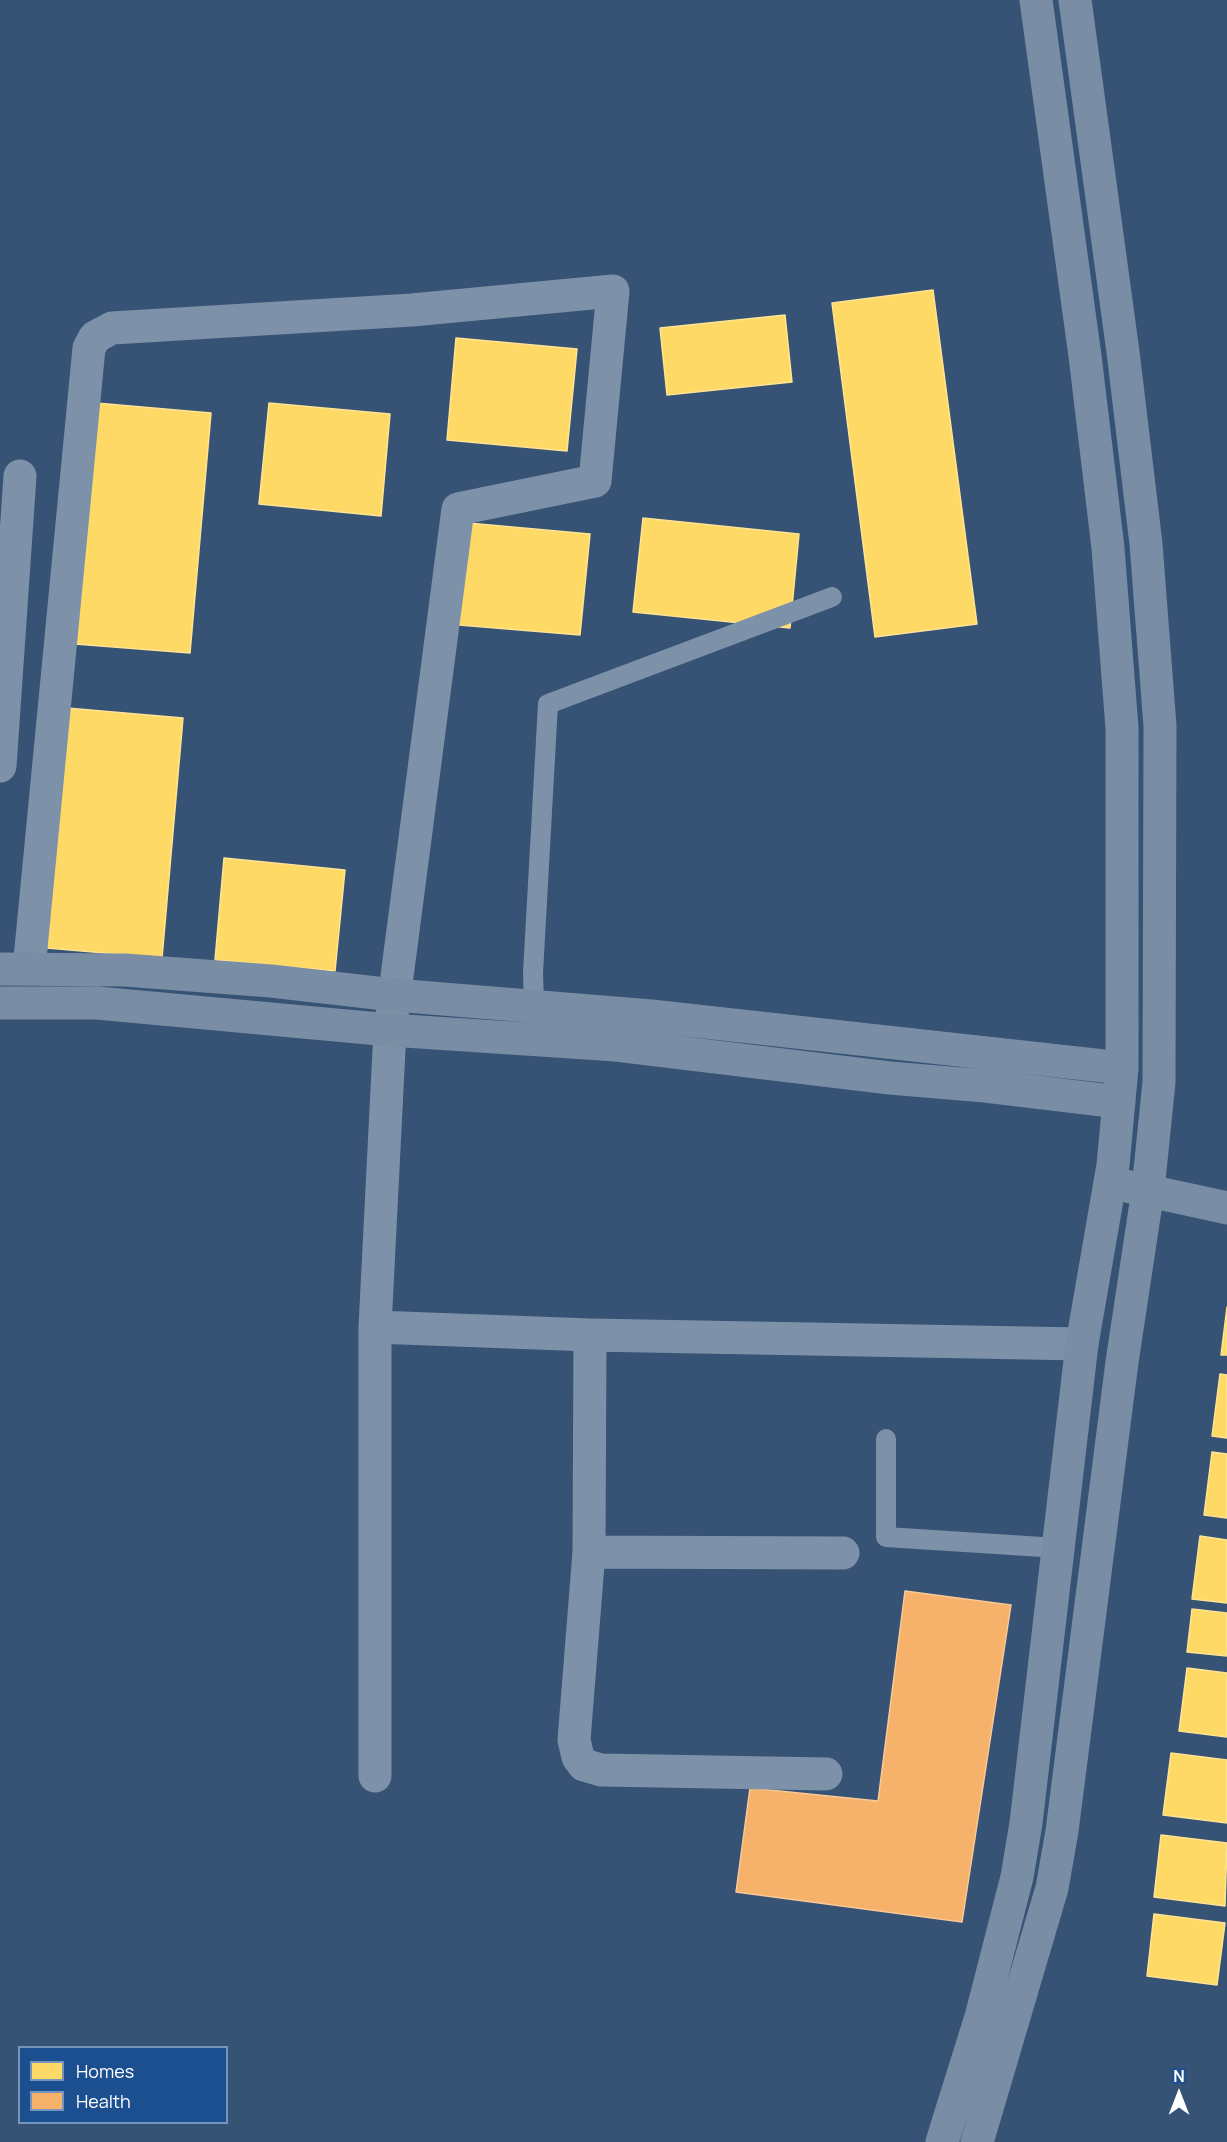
<!DOCTYPE html>
<html>
<head>
<meta charset="utf-8">
<style>
  body { margin:0 }
  #map { position:relative; width:1227px; height:2142px; overflow:hidden; background:#365274; font-family:Manrope,sans-serif }
  canvas { display:block }
  .legend { position:absolute; left:18px; top:2046px; width:210px; height:78px; box-sizing:border-box; background:#1b4f8f; border:2px solid #7695bc; margin:0; padding:8px 10px; list-style:none; font-size:18px; color:#fff }
  .legend li { display:flex; align-items:center; gap:12px; height:30px }
  .legend b { width:30px; border:2px solid #7695bc }
  .north { position:absolute; left:1149px; top:2064px; width:60px; height:60px; -webkit-text-stroke:4px #1b4f8f; paint-order:stroke; rotate:0deg; font-size:16px; font-weight:700; line-height:24px; text-align:center; color:#fff }
  .north::after { content:''; display:block; margin:auto; width:21px; height:27px; background:#fff; clip-path:polygon(50% 0,100% 100%,50% 72%,0 100%) }
</style>
</head>
<body>
<div id="map">
<canvas width="1227" height="2142"></canvas>
<ul class="legend">
<li><b style="height:16px;background:#ffd966"></b>Homes</li>
<li><b style="height:16px;background:#f6b26b"></b>Health</li>
</ul>
<div class="north">N</div>
</div>
<script>
const context = document.querySelector('canvas').getContext('2d');
context.lineJoin = 'round';
function fill(path, color) { context.fillStyle = color; context.fill(path, 'evenodd'); }
const poly = rows => new Path2D(rows.map(r => 'M' + r).join(''));
function trace(path, color, width, dash) { context.strokeStyle = color; context.lineWidth = width; context.lineCap = dash ? 'butt' : 'round'; context.setLineDash(dash || []); context.stroke(path); }
const homes = poly([
  [933,290,977,624,875,637,832,303,933,290],
  [785,315,792,382,667,395,660,328,785,315],
  [456,338,577,349,567,451,447,440,456,338],
  [96,403,211,413,190,653,75,644,96,403],
  [269,403,390,414,381,516,259,504,269,403],
  [643,518,799,534,790,628,633,612,643,518],
  [468,523,590,534,580,635,459,625,468,523],
  [67,708,183,718,162,958,47,948,67,708],
  [224,858,345,870,335,971,215,960,224,858],
  [1227,1307,1227,1355,1221,1355,1227,1307],
  [1220,1374,1227,1375,1227,1438,1212,1436,1220,1374],
  [1212,1452,1227,1454,1227,1518,1204,1515,1212,1452],
  [1200,1536,1227,1540,1227,1603,1192,1599,1200,1536],
  [1192,1609,1227,1613,1227,1656,1187,1652,1192,1609],
  [1187,1668,1227,1673,1227,1737,1179,1731,1187,1668],
  [1171,1753,1227,1760,1227,1823,1163,1815,1171,1753],
  [1161,1835,1227,1843,1225,1906,1154,1897,1161,1835],
  [1154,1914,1225,1923,1217,1985,1147,1976,1154,1914]
]);
fill(homes, '#ffd966');
trace(homes, '#ffe494', 1.5);
const health = poly([
  [905,1591,1011,1605,962,1922,736,1892,750,1788,878,1801,905,1591]
]);
fill(health, '#f6b26b');
trace(health, '#f9c997', 1.5);
trace(poly([
  [534,1006,533,973,548,704,832,597],
  [886,1439,886,1537,1058,1548]
]), '#7d92a8', 20);
trace(poly([
  [0,766,20,476],
  [29,969,89,348,95,337,112,328,412,310,613,291,595,481,458,509,390,1030,375,1327,590,1335,1082,1344],
  [590,1335,589,1552,574,1740,578,1757,584,1765,601,1770,826,1774],
  [589,1552,843,1553],
  [375,1776,375,1327]
]), '#7d92a8', 33);
trace(poly([
  [0,969,125,970,271,981,394,995,651,1016,1122,1068],
  [0,1003,97,1003,390,1030,616,1045,890,1078,985,1086,1119,1102],
  [1126,1186,1227,1208],
  [942,2142,981,2017,1017,1877,1026,1823,1082,1344,1113,1165,1122,1068,1122,728,1108,548,1085,356,1036,0],
  [977,2142,1052,1888,1062,1831,1122,1362,1148,1190,1159,1082,1160,726,1146,544,1123,352,1075,0]
]), '#798da4', 33);
</script>
</body>
</html>
